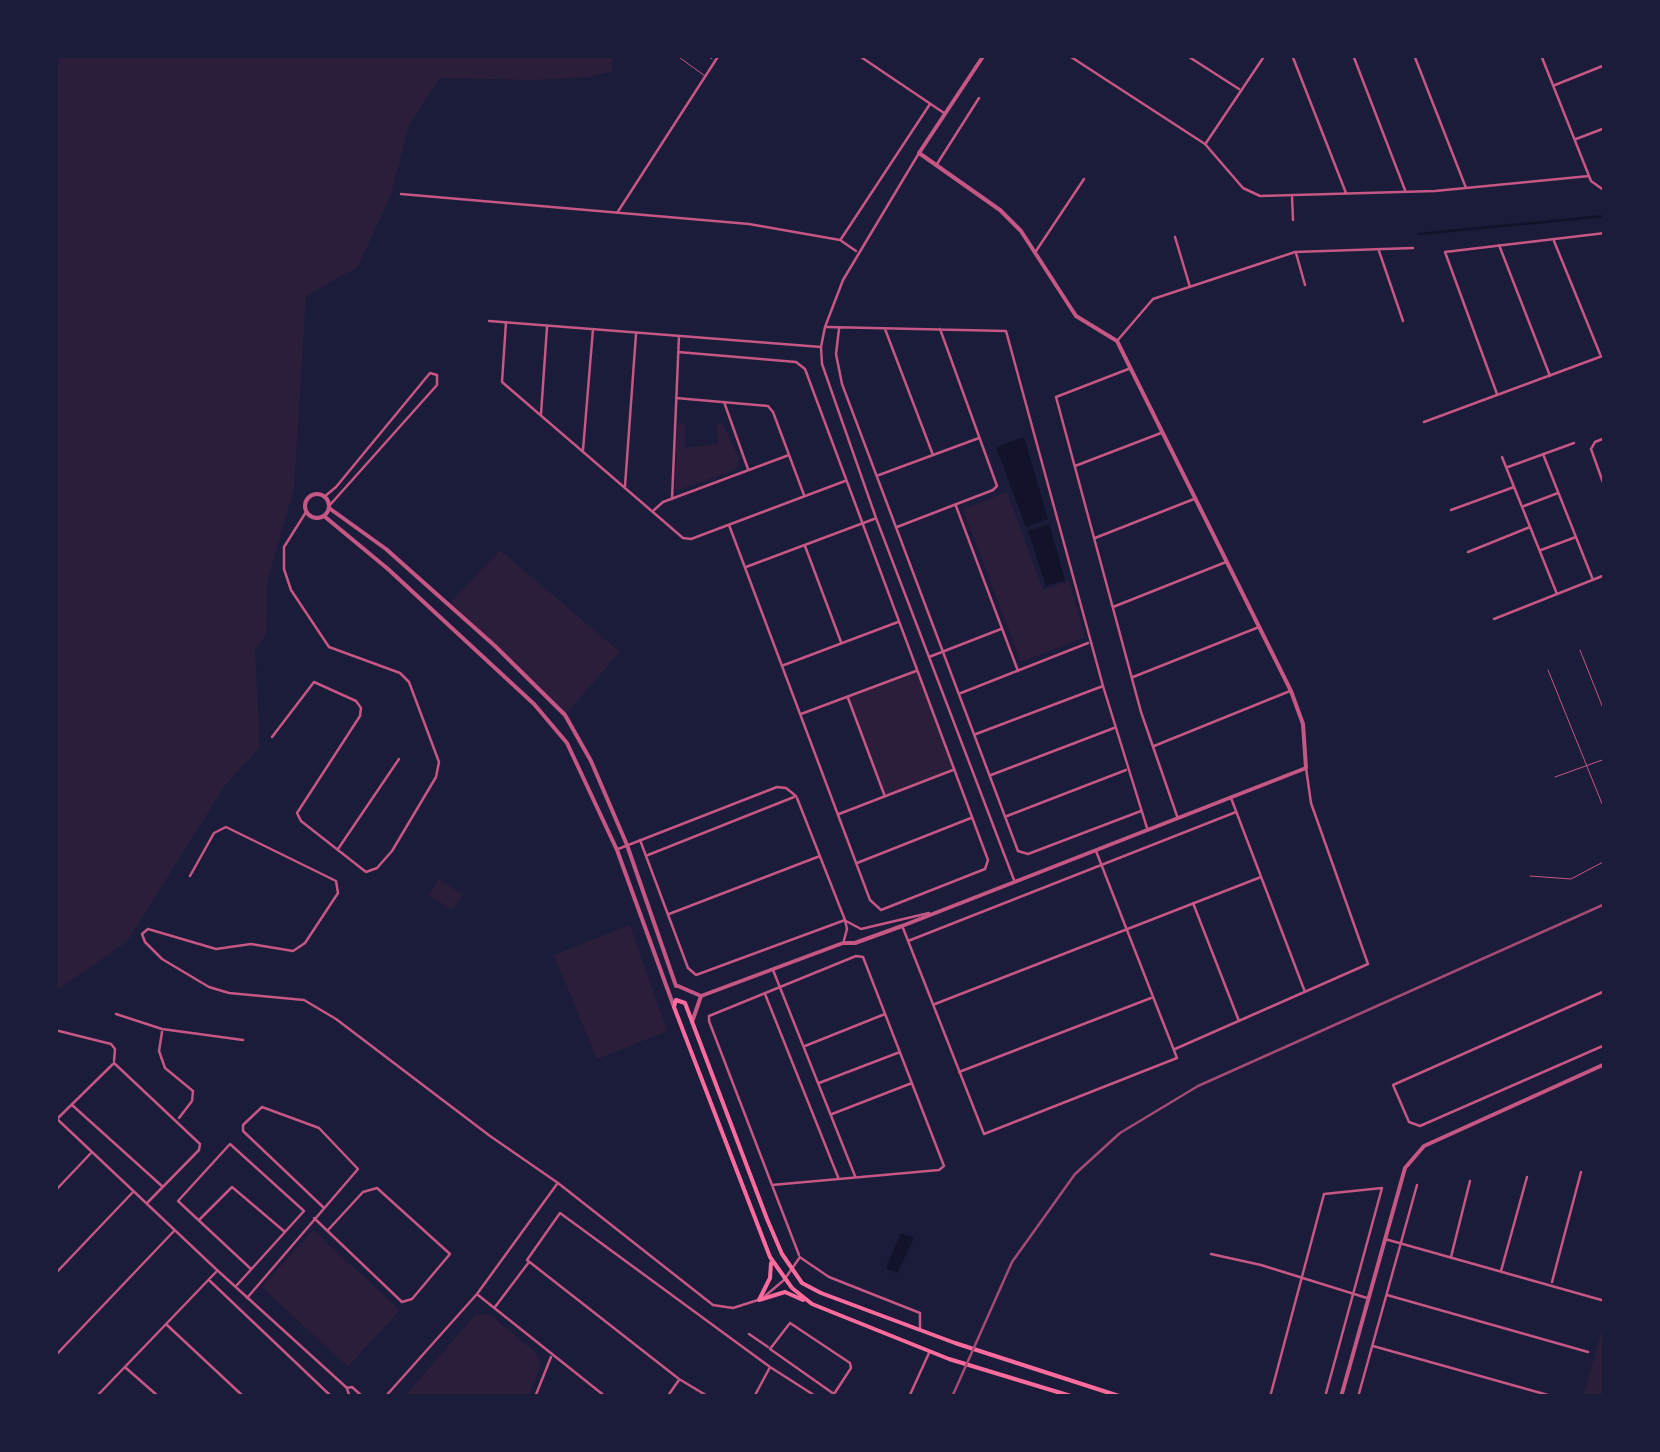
<!DOCTYPE html>
<html>
<head>
<meta charset="utf-8">
<style>
  body { margin:0 }
  #map { position:relative; width:1660px; height:1452px; overflow:hidden; background:#1b1b3a; font-family:"Titillium Web",sans-serif }
  canvas { display:block }
  .frame { position:absolute; inset:0; border:58px solid #1b1b3a; pointer-events:none }
</style>
</head>
<body>
<div id="map">
<canvas width="1660" height="1452"></canvas>
<div class="frame"></div>
</div>
<script>
const context = document.querySelector('canvas').getContext('2d');
context.lineJoin = 'round';
function fill(path, color) { context.fillStyle = color; context.fill(path, 'evenodd'); }
const poly = rows => new Path2D(rows.map(r => 'M' + r).join(''));
function trace(path, color, width, dash) { context.strokeStyle = color; context.lineWidth = width; context.lineCap = dash ? 'butt' : 'round'; context.setLineDash(dash || []); context.stroke(path); }
fill(poly([
  [55,55,613,55,612,71,589,77,534,80,440,78,409,125,391,194,358,267,306,296,294,489,268,578,266,636,255,649,260,747,224,787,127,942,55,991],
  [723,423,739,459,736,470,675,491,677,425,685,424,685,448,718,444,717,424],
  [1007,492,1043,590,1069,581,1085,637,1021,662,963,509],
  [500,550,620,652,565,715,450,603],
  [918,670,954,769,885,796,848,697],
  [439,879,463,895,452,910,429,895],
  [630,925,667,1031,597,1059,554,955],
  [313,1230,400,1310,348,1367,262,1287],
  [476,1314,491,1315,535,1352,541,1365,528,1397,404,1397],
  [1605,1319,1605,1397,1583,1397]
]), '#2a1e3b');
fill(poly([
  [1024,437,1048,519,1026,527,996,447],
  [1049,524,1065,580,1046,586,1028,531],
  [901,1233,914,1238,897,1273,886,1268]
]), '#12122b');
trace(poly([
  [1419,234,1605,216]
]), '#12122b', 2.5);
trace(poly([
  [676,55,705,76],
  [706,55,712,59],
  [1580,650,1605,713],
  [1548,670,1605,811],
  [1555,777,1605,759],
  [1530,876,1571,879,1605,861]
]), '#c65784', 1);
trace(poly([
  [858,55,944,113],
  [1068,55,1205,144,1243,188,1260,196,1435,191,1589,176],
  [1186,55,1239,89],
  [1292,55,1346,193],
  [1353,55,1405,190],
  [1414,55,1466,188],
  [1541,55,1591,181,1605,191],
  [1555,85,1605,65],
  [1576,139,1605,128],
  [1206,143,1265,55],
  [919,153,843,280,825,327,821,347,822,364,876,518,1014,880],
  [937,164,979,98],
  [401,194,749,224,840,240,856,251],
  [1292,196,1293,220],
  [617,213,719,55],
  [1175,237,1190,287],
  [841,239,930,104],
  [1554,241,1600,354],
  [1499,245,1550,376],
  [1036,251,1084,179],
  [1379,251,1403,321],
  [1296,253,1305,285],
  [489,321,821,347],
  [506,322,502,382,683,538,691,539,845,481],
  [827,327,1006,331,1103,686,1147,828],
  [839,329,836,354,842,384,1018,851,1028,854,1141,811],
  [885,329,933,455],
  [1117,341,1153,299,1295,252,1413,248],
  [678,352,796,362,805,369,988,860,985,869,881,910,870,900,729,525],
  [1131,368,1056,397,1141,712,1177,816],
  [1497,394,1445,252,1605,233],
  [676,398,768,406,773,412,804,495],
  [724,402,748,469],
  [541,414,547,327],
  [1424,422,1605,355],
  [1605,438,1595,442,1591,449,1605,488],
  [583,450,593,329],
  [1543,454,1593,580],
  [1502,457,1557,594],
  [1075,466,1161,433],
  [1508,467,1574,443],
  [879,475,979,438],
  [625,486,636,334],
  [324,497,336,487,430,373,437,375,437,385,329,506],
  [672,499,679,336],
  [956,506,1018,671],
  [1524,506,1558,493],
  [654,510,663,502,789,455],
  [1451,510,1514,487],
  [897,527,993,490,997,486,940,329],
  [1095,538,1194,499],
  [805,546,841,642],
  [1541,550,1576,537],
  [1468,552,1530,527],
  [746,567,874,519],
  [1113,607,1226,562],
  [1494,619,1605,575],
  [929,657,1001,629],
  [784,665,898,622],
  [1133,677,1259,627],
  [961,693,1088,643],
  [848,698,884,794],
  [801,714,916,671],
  [976,734,1103,686],
  [272,737,314,682,356,701,361,708,360,716,297,813,301,821,366,872,377,868,392,851,436,777,439,762,409,682,400,673,329,647,291,590,284,569,284,547,306,512],
  [1154,746,1290,691],
  [991,775,1114,728],
  [797,798,845,920,847,929,844,940],
  [1231,798,1305,992],
  [839,814,953,770],
  [1007,816,1126,770],
  [640,840,688,968,696,975,845,920],
  [338,849,399,759],
  [618,849,777,787,786,788,796,796],
  [648,855,794,797],
  [857,863,971,818],
  [190,876,214,833,226,827,336,881,338,893,305,943,293,951,251,944,216,949,148,929,142,934,145,942,162,959,209,987,229,993,304,1000,336,1019,490,1136,558,1183,713,1305,733,1308,758,1300],
  [1193,903,1239,1021],
  [669,914,820,856],
  [846,921,861,929,929,913],
  [903,928,984,1134,1177,1058,1096,851],
  [908,941,1236,812],
  [773,970,855,1176],
  [1605,991,1393,1085,1409,1122,1420,1126,1605,1045],
  [765,994,838,1177],
  [935,1004,1261,877],
  [116,1014,162,1029,243,1040],
  [55,1030,111,1044,115,1049,114,1061],
  [162,1032,159,1051,165,1068,193,1091,192,1101,179,1118],
  [805,1046,885,1014],
  [1175,1049,1368,964,1311,803,1306,768],
  [114,1063,200,1144,199,1150,148,1202],
  [959,1072,1151,998],
  [819,1083,900,1052],
  [72,1105,163,1187],
  [832,1114,912,1083],
  [55,1117,217,1270,347,1388,352,1387,363,1397],
  [58,1118,113,1064],
  [772,1185,939,1170,944,1166,863,957,856,956,709,1016,709,1021,772,1185,799,1255],
  [55,1191,91,1153],
  [314,1218,402,1302,412,1299,450,1254,377,1188,363,1192,328,1230],
  [199,1220,232,1187,285,1232],
  [1385,1239,1605,1301],
  [1211,1254,1261,1265,1367,1298],
  [1451,1257,1470,1181],
  [801,1258,829,1277,920,1313,920,1328],
  [1501,1271,1527,1177],
  [55,1274,133,1192],
  [210,1281,332,1397],
  [1552,1282,1581,1172],
  [237,1285,304,1211,230,1144,178,1201,251,1269],
  [478,1295,606,1397],
  [1387,1295,1588,1352],
  [765,1296,784,1280,800,1257],
  [247,1298,358,1169,319,1128,262,1107,243,1125,243,1131,323,1207],
  [495,1307,529,1262],
  [790,1323,850,1363,851,1368,834,1394,770,1349,790,1323],
  [167,1325,244,1397],
  [749,1334,768,1347],
  [1373,1346,1555,1397],
  [55,1356,174,1231],
  [126,1368,159,1397],
  [347,1389,350,1397],
  [96,1397,216,1272],
  [385,1397,477,1294,557,1184],
  [535,1397,551,1357],
  [667,1397,679,1380],
  [709,1397,679,1379,527,1260,560,1213,770,1367,817,1397],
  [754,1397,769,1369],
  [909,1397,929,1353],
  [1270,1397,1324,1194,1382,1188,1325,1397],
  [1358,1397,1417,1185]
]), '#c65784', 2.5);
trace(poly([
  '305 506a12 12 0 1 1 24 0a12 12 0 1 1-24 0Z',
  [329,508,386,549,495,646,565,715,591,761,627,845,676,986],
  [324,516,388,569,534,704,567,743,617,850,674,1007],
  [678,986,701,996],
  [692,1022,701,996,843,943,855,943,902,926,1306,768,1303,724,1291,691,1117,341,1076,316,1021,231,1000,210,919,153,984,55],
  [1341,1397,1405,1168,1424,1146,1605,1064]
]), '#c65784', 4);
trace(poly([
  [759,1300,785,1292,803,1300],
  [759,1300,770,1278,771,1263],
  [1074,1397,949,1359,812,1304,792,1288,770,1257,674,1007,676,1000,685,1003,767,1219,782,1254,802,1283,821,1293,955,1343,1122,1397]
]), '#ff6b9d', 4);
trace(poly([
  [952,1397,1012,1262,1075,1174,1120,1133,1198,1086,1605,904]
]), '#a44b75', 2.5);
</script>
</body>
</html>
